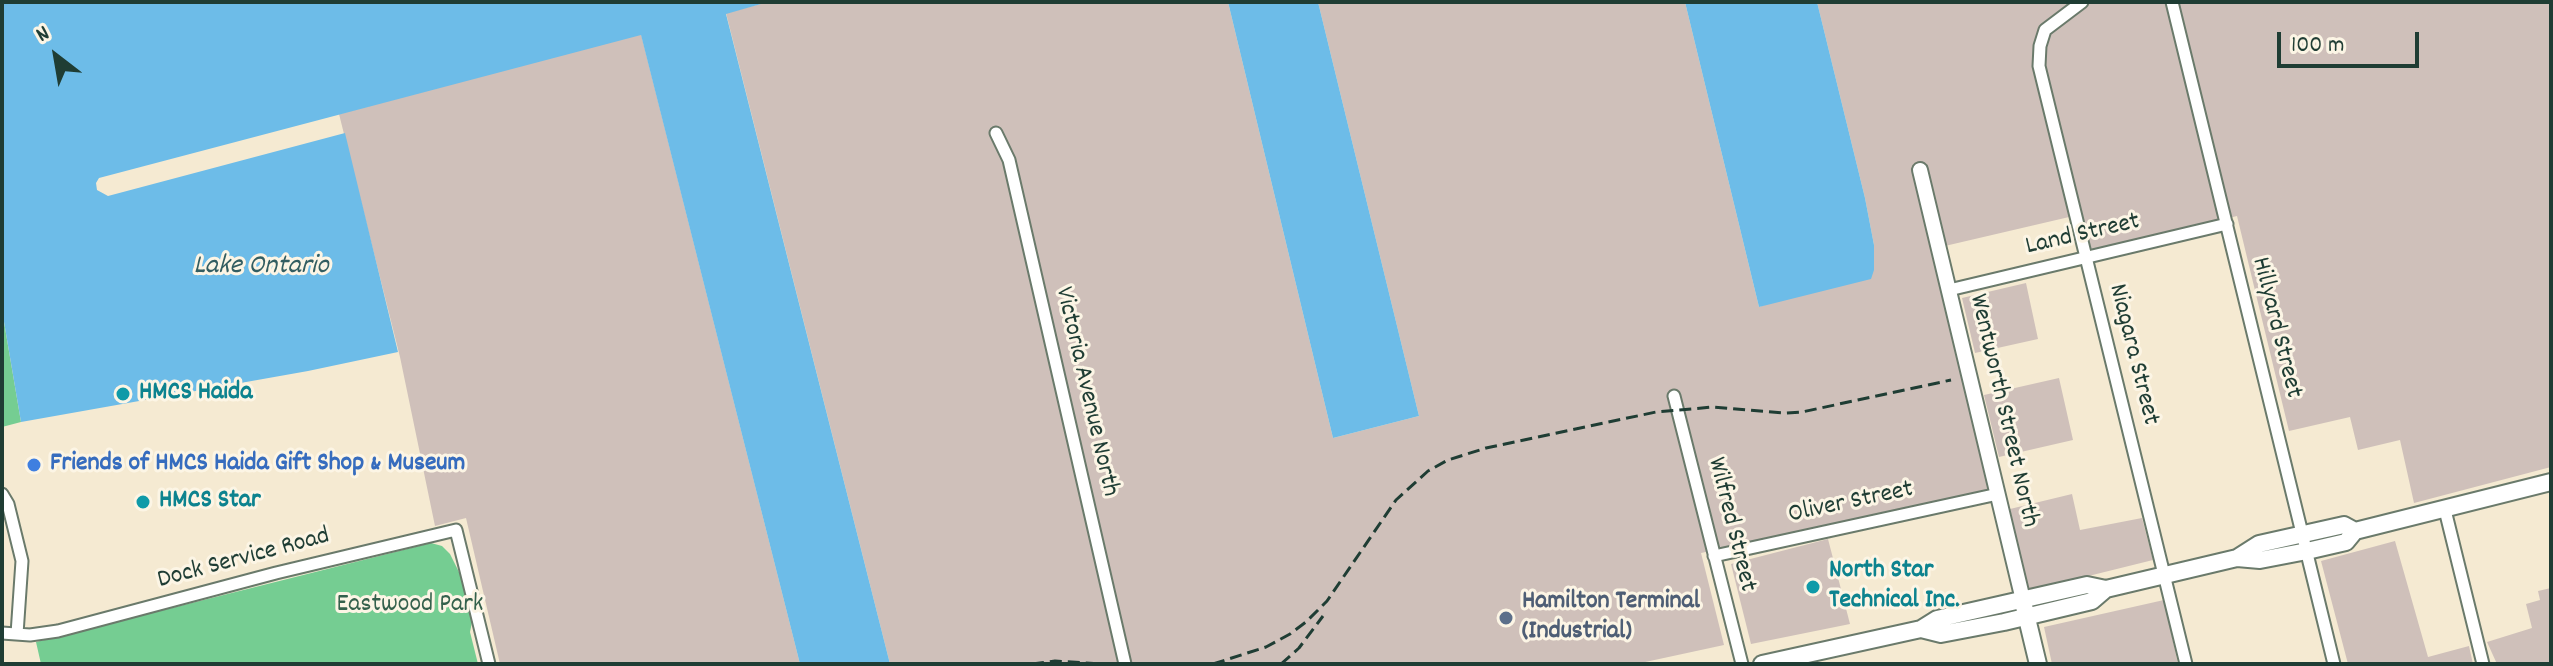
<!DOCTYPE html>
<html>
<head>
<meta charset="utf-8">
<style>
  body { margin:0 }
  #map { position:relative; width:2553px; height:666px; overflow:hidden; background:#f5ead2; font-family:Dekko,sans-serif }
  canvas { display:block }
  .frame { position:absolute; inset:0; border:4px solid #1f3d34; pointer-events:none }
  .north { position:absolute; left:16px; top:16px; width:80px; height:80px; -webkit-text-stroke:6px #fcf5e5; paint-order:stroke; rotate:329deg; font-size:22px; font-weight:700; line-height:32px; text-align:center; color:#1f3d34 }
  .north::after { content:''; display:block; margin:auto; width:28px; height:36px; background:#1f3d34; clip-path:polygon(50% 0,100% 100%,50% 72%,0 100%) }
  .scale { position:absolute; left:2277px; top:32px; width:142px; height:36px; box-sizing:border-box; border:4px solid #1f3d34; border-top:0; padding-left:10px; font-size:24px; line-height:28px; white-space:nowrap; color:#1f3d34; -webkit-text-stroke:6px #fcf5e5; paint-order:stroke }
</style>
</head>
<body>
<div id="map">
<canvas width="2553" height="666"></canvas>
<div class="frame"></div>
<div class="north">N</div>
<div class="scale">100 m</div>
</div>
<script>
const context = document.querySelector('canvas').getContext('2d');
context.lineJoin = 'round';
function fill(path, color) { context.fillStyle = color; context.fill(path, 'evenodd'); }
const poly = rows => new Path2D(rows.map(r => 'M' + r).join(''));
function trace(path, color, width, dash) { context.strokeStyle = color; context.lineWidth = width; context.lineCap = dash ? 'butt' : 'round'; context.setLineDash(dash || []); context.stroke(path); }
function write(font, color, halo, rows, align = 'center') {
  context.font = font + ' Dekko,sans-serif'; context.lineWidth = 6; context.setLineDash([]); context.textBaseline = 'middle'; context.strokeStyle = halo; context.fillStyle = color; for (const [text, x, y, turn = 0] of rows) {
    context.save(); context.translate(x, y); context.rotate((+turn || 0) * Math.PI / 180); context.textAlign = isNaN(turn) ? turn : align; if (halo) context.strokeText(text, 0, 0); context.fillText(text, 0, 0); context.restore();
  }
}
fill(poly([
  [768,2,1228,2,1333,438,1419,416,1318,2,1685,2,1759,307,1873,265,1874,245,1865,198,1817,2,2551,2,2551,467,2414,503,2400,440,2358,450,2350,417,2289,431,2237,216,2092,252,2082,214,1932,249,1990,490,1701,553,1724,645,1636,664,890,664,726,13],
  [641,34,800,664,500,664,466,518,435,526,400,357,339,114],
  [2026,283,2038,339,1975,353,1962,298],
  [2059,378,2073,440,1999,457,1984,395],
  [2072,494,2080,530,2142,518,2153,560,2028,591,2010,509],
  [1828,539,1850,624,1751,644,1731,564],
  [2395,541,2428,657,2469,646,2473,664,2348,664,2321,561],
  [2551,588,2551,662,2497,664,2487,642,2532,628,2526,604,2540,600,2538,591],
  [2164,600,2178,664,2052,664,2044,627]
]), '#cfc0ba');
fill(poly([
  [2,310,21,422,2,427],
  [431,543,442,546,450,554,461,576,472,622,470,632,478,664,41,664,36,642]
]), '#75cd92');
fill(poly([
  [2,2,768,2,726,14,890,664,800,664,641,35,99,178,96,183,97,190,108,196,345,133,398,352,308,371,21,422,2,310],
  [1228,2,1318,2,1419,416,1333,438],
  [1685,2,1817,2,1865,198,1874,245,1874,270,1871,279,1759,307]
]), '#6dbce8');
const minor = poly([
  [2082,2,2045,30,2040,46,2039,66,2186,664],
  [2172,2,2334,664],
  [996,133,1009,160,1125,664],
  [1949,290,2227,224],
  [1674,396,1742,664],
  [2,494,8,504,22,561,17,634],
  [2445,510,2483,664],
  [1714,556,1998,494],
  [2,633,30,635,58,631,276,573,456,530,489,664]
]);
const tertiary = poly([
  [1920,170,2023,600]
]);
const secondary = poly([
  [2237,558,2259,544,2344,525,2355,531],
  [2024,606,2038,664],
  [1921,629,1941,634,2004,622,2092,601,2106,589],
  [1762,664,1921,629,1937,619,2087,585,2106,589,2237,558,2260,560,2307,551,2346,542,2355,531,2551,482]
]);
trace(minor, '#6a7a6b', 15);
trace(tertiary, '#6a7a6b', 18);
trace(secondary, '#6a7a6b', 20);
trace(minor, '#fff', 11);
trace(tertiary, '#fff', 14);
trace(secondary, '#fff', 16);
trace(poly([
  [1032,664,1055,661,1103,664],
  [1213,664,1266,647,1290,634,1306,622,1327,601,1396,500,1428,471,1448,460,1486,448,1656,412,1713,407,1785,413,1802,412,1951,380],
  [1281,664,1299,648,1323,616]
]), '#1f3d34', 3, [12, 6]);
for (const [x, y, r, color] of [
  [123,394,8,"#0f9aa8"],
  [34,465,8,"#3f7fe0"],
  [143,502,8,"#0f9aa8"],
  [1813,587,8,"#0f9aa8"],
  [1506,618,8,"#5c6f8a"]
]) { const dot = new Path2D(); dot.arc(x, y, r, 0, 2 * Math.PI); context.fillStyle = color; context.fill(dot); trace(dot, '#fcf5e5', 3); }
write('26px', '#1f3d34', '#fcf5e5', [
  ["Land Street",2083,236,-13],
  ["Hillyard Street",2275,328,76],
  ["Niagara Street",2132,355,76],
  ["Victoria Avenue North",1085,392,77],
  ["Wentworth Street North",2002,411,77],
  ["Oliver Street",1851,504,-12],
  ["Wilfred Street",1730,525,76],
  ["Dock Service Road",244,560,-15]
]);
write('bold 26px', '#0d838f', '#fcf5e5', [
  ["HMCS Haida",139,394],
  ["HMCS Star",159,502],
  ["North Star",1829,572],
  ["Technical Inc.",1829,602]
], 'left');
write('bold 26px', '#366cbe', '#fcf5e5', [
  ["Friends of HMCS Haida Gift Shop & Museum",50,465]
], 'left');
write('bold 26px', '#4e5e75', '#fcf5e5', [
  ["Hamilton Terminal",1522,603],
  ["(Industrial)",1522,633]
], 'left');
write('26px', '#34614c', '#fcf5e5', [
  ["Eastwood Park",410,606]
]);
write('italic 28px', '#325d61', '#fcf5e5', [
  ["Lake Ontario",261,268]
]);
</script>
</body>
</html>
